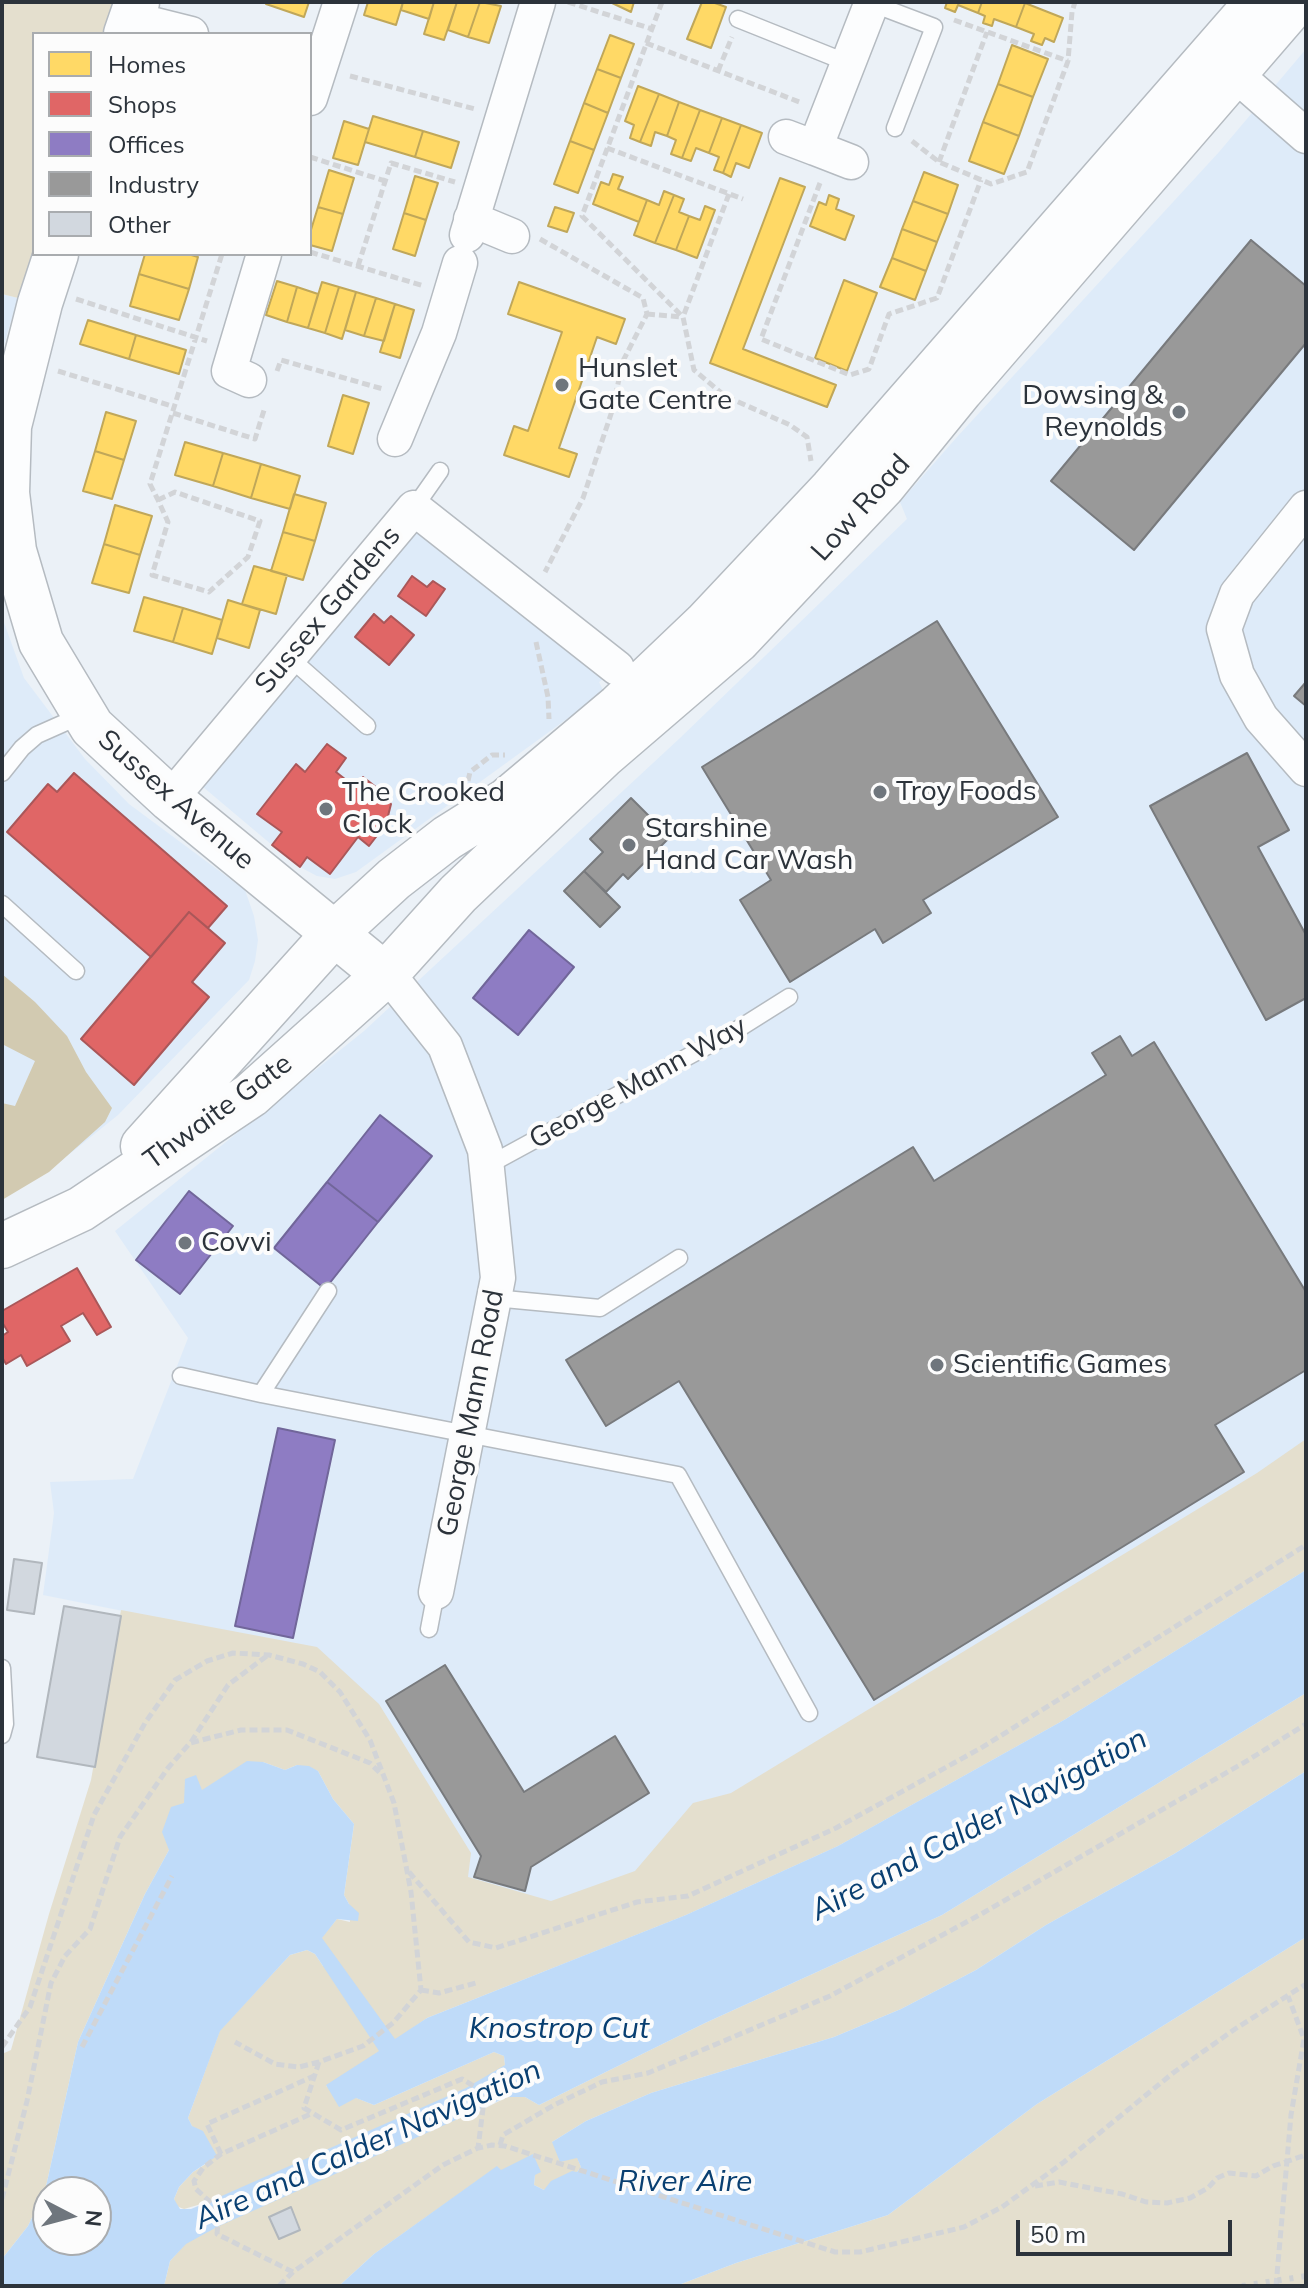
<!DOCTYPE html>
<html>
<head>
<meta charset="utf-8">
<style>
  body { margin:0 }
  #map { position:relative; width:1308px; height:2288px; overflow:hidden; background:#ebf1f7; font-family:Mulish,sans-serif }
  canvas { display:block }
  .frame { position:absolute; inset:0; border:4px solid #2c333b; pointer-events:none }
  .legend { position:absolute; left:32px; top:32px; width:280px; height:224px; box-sizing:border-box; background:#fcfcfc; border:2px solid #a9acaf; margin:0; padding:10px 14px; list-style:none; font-size:24px; color:#2c333b }
  .legend li { display:flex; align-items:center; gap:16px; height:40px }
  .legend b { width:40px; border:2px solid #a9acaf }
  .north { position:absolute; left:32px; top:2176px; width:80px; height:80px; box-sizing:border-box; background:#fcfcfc; border:2px solid #a9acaf; border-radius:50%; rotate:96deg; font-size:22px; font-weight:700; line-height:32px; text-align:center; color:#2c333b }
  .north::after { content:''; display:block; margin:auto; width:28px; height:36px; background:#6f767d; clip-path:polygon(50% 0,100% 100%,50% 72%,0 100%) }
  .scale { position:absolute; left:1016px; top:2220px; width:216px; height:36px; box-sizing:border-box; border:4px solid #2c333b; border-top:0; padding-left:10px; font-size:24px; line-height:28px; white-space:nowrap; color:#2c333b; -webkit-text-stroke:6px #fcfcfc; paint-order:stroke }
</style>
</head>
<body>
<div id="map">
<canvas width="1308" height="2288"></canvas>
<div class="frame"></div>
<ul class="legend">
<li><b style="height:22px;background:#ffd966"></b>Homes</li>
<li><b style="height:22px;background:#e06666"></b>Shops</li>
<li><b style="height:22px;background:#8e7cc3"></b>Offices</li>
<li><b style="height:22px;background:#999"></b>Industry</li>
<li><b style="height:22px;background:#d2d8df"></b>Other</li>
</ul>
<div class="north">N</div>
<div class="scale">50 m</div>
</div>
<script>
const context = document.querySelector('canvas').getContext('2d');
context.lineJoin = 'round';
function fill(path, color) { context.fillStyle = color; context.fill(path, 'evenodd'); }
const poly = rows => new Path2D(rows.map(r => 'M' + r).join(''));
function trace(path, color, width, dash) { context.strokeStyle = color; context.lineWidth = width; context.lineCap = dash ? 'butt' : 'round'; context.setLineDash(dash || []); context.stroke(path); }
function write(font, color, halo, rows, align = 'center') {
  context.font = font + ' Mulish,sans-serif'; context.lineWidth = 8; context.setLineDash([]); context.textBaseline = 'middle'; context.strokeStyle = halo; context.fillStyle = color; for (const [text, x, y, turn = 0] of rows) {
    context.save(); context.translate(x, y); context.rotate((+turn || 0) * Math.PI / 180); context.textAlign = isNaN(turn) ? turn : align; if (halo) context.strokeText(text, 0, 0); context.fillText(text, 0, 0); context.restore();
  }
}
fill(poly([
  [1306,49,1306,1570,1064,1720,838,1846,686,1915,551,1969,233,1633,43,1595,54,1513,50,1482,133,1479,188,1338,115,1231,364,1031,680,738,907,519,900,502,957,437,1219,152],
  [2,294,18,298,2,351],
  [414,508,617,668,599,682,604,692,356,872,335,879,317,876,300,867,272,845,190,776],
  [2,617,24,678,85,759,129,804,245,890,254,916,258,940,255,961,249,980,118,1115,51,1169,2,1199]
]), '#deebf9');
fill(poly([
  [2,2,117,2,106,34,34,34,34,250,18,298,2,294],
  [1306,1439,1306,1570,1064,1720,838,1846,686,1915,427,2018,368,2060,326,2086,374,2105,494,2052,504,2056,505,2065,478,2112,507,2097,525,2097,539,2105,705,2023,942,1915,1306,1693,1306,1771,1174,1854,1046,1925,976,1970,901,2009,834,2037,651,2093,586,2121,552,2142,577,2157,581,2167,577,2172,544,2190,534,2185,535,2175,500,2170,497,2167,374,2254,339,2286,164,2286,170,2261,186,2243,217,2226,208,2202,184,2209,176,2206,174,2199,179,2187,193,2172,209,2162,188,2118,220,2030,290,1955,307,1950,315,1954,323,1966,321,1938,337,1919,350,1922,349,1904,344,1895,354,1824,333,1799,318,1771,297,1765,285,1770,263,1762,184,1804,169,1850,145,1894,78,2042,45,2191,28,2226,2,2259,2,2054,11,2050,49,1914,91,1780,121,1610,317,1647,379,1704,471,1853,468,1877,551,1901,635,1871,693,1803,731,1793,1257,1473],
  [1306,1937,1306,2286,676,2286,736,2263,888,2215,1037,2104]
]), '#e4dfce');
fill(poly([
  [2,974,35,1002,67,1036,86,1072,112,1108,105,1122,49,1172,2,1200,2,1103,15,1106,35,1061,2,1044]
]), '#d2cab1');
fill(poly([
  [1306,1570,1306,1693,942,1915,705,2023,539,2105,525,2097,507,2097,217,2227,186,2244,170,2261,164,2286,2,2286,2,2259,28,2226,45,2191,78,2042,145,1894,169,1850,162,1832,171,1807,184,1803,185,1779,196,1775,202,1790,247,1761,263,1762,285,1770,297,1765,309,1766,318,1771,333,1799,354,1824,344,1895,349,1904,359,1913,358,1921,337,1919,322,1938,395,2039,427,2018,686,1915,838,1846,1064,1720],
  [307,1950,315,1954,379,2051,326,2085,339,2107,356,2098,374,2105,494,2052,504,2056,505,2065,466,2088,208,2202,191,2209,180,2209,174,2199,179,2187,193,2172,217,2156,203,2131,192,2126,188,2118,220,2031,290,1955],
  [48,2192,96,2192,96,2240,48,2240],
  [1306,1771,1306,1937,1037,2104,888,2215,736,2263,676,2286,339,2286,374,2254,497,2166,501,2170,533,2154,541,2172,535,2175,534,2185,544,2190,551,2181,572,2171,577,2172,581,2167,577,2158,560,2162,552,2142,586,2121,651,2093,834,2037,901,2009,976,1970,1046,1925,1174,1854]
]), '#bfdbf9');
const homes = poly([
  [267,2,309,2,304,17,266,4,267,2],
  [368,2,403,2,396,25,364,15,368,2],
  [403,2,434,2,429,19,401,10,403,2],
  [434,2,457,2,444,40,424,34,434,2],
  [457,2,480,2,468,37,448,30,457,2],
  [480,2,501,6,489,43,468,37,480,2],
  [610,2,634,2,631,12,610,2],
  [702,2,712,2,726,7,711,48,687,39,702,2],
  [947,2,982,2,978,13,958,5,955,12,945,8,947,2],
  [982,2,1021,2,1025,3,1016,27,994,19,992,26,983,23,985,16,978,13,982,2],
  [1025,3,1063,18,1054,42,1045,38,1042,45,1031,41,1034,34,1016,27,1025,3],
  [610,35,634,44,621,78,597,69,610,35],
  [1012,45,1048,59,1033,97,998,84,1012,45],
  [597,69,621,78,608,113,584,103,597,69],
  [998,84,1033,97,1019,136,983,122,998,84],
  [638,86,659,94,640,142,630,138,634,125,625,121,638,86],
  [659,94,679,102,667,136,655,132,651,146,640,142,659,94],
  [679,102,700,110,682,158,671,154,676,140,667,136,679,102],
  [584,103,608,113,594,150,570,141,584,103],
  [700,110,722,118,709,153,696,148,691,161,682,158,700,110],
  [373,116,423,131,415,157,365,142,373,116],
  [722,118,741,125,723,173,714,170,719,157,709,153,722,118],
  [344,121,369,129,358,165,333,158,344,121],
  [983,122,1019,136,1004,174,969,161,983,122],
  [741,125,762,133,749,168,736,163,731,177,723,173,741,125],
  [423,131,459,142,451,168,415,157,423,131],
  [570,141,594,150,578,193,554,184,570,141],
  [329,170,354,178,343,214,318,207,329,170],
  [924,172,958,185,948,214,913,201,924,172],
  [613,174,623,177,618,189,647,200,639,222,593,204,601,182,609,185,613,174],
  [415,176,438,183,426,220,404,213,415,176],
  [780,178,805,187,743,349,836,385,827,407,710,363,780,178],
  [664,191,674,195,655,243,634,235,647,200,659,205,664,191],
  [674,195,684,199,679,212,689,216,676,250,655,243,674,195],
  [829,195,839,199,836,209,854,216,845,240,810,226,819,202,826,205,829,195],
  [913,201,948,214,937,242,902,229,913,201],
  [705,206,715,210,697,258,676,250,689,216,700,220,705,206],
  [318,207,343,214,332,251,310,245,310,233,318,207],
  [555,207,574,213,567,232,548,226,555,207],
  [404,213,426,220,415,256,393,249,404,213],
  [902,229,937,242,926,271,892,258,902,229],
  [145,254,188,254,198,257,189,289,139,274,145,254],
  [892,258,926,271,915,300,880,287,892,258],
  [139,274,189,289,179,320,130,306,139,274],
  [844,280,877,293,847,371,815,358,844,280],
  [277,281,297,287,287,322,266,315,277,281],
  [322,282,339,287,325,333,308,328,322,282],
  [519,282,625,319,616,344,597,337,559,448,577,454,569,477,504,455,514,426,528,431,562,332,508,314,519,282],
  [297,287,318,294,308,328,287,322,297,287],
  [339,287,356,292,342,339,325,333,339,287],
  [356,292,376,298,364,336,345,330,356,292],
  [376,298,395,304,384,341,364,336,376,298],
  [395,304,414,310,400,358,380,352,395,304],
  [88,320,136,335,129,359,80,344,88,320],
  [136,335,186,350,179,374,129,359,136,335],
  [343,395,369,403,353,454,328,446,343,395],
  [106,412,136,421,124,460,95,451,106,412],
  [185,442,223,453,213,486,175,475,185,442],
  [95,451,124,460,112,499,83,491,95,451],
  [223,453,261,464,251,498,213,486,223,453],
  [261,464,300,476,290,509,251,498,261,464],
  [294,494,326,503,315,541,283,532,294,494],
  [115,505,152,516,140,555,104,544,115,505],
  [283,532,315,541,303,580,271,571,283,532],
  [104,544,140,555,129,593,92,583,104,544],
  [254,566,287,575,276,614,242,604,254,566],
  [144,597,183,608,173,642,134,631,144,597],
  [228,600,260,610,249,648,217,638,228,600],
  [183,608,222,620,212,654,173,642,183,608]
]);
fill(homes, '#ffd966');
trace(homes, '#c0a759', 2);
const shops = poly([
  [412,576,427,587,433,581,445,589,426,616,398,596,412,576],
  [374,614,384,623,391,616,414,635,389,665,355,637,374,614],
  [327,744,346,758,336,772,355,787,363,777,381,791,391,804,386,824,369,846,358,837,330,874,307,857,300,867,272,845,282,832,257,814,296,764,305,772,327,744],
  [74,773,227,906,208,928,189,912,151,957,7,832,48,784,57,792,74,773],
  [189,912,225,943,192,982,209,997,134,1085,81,1039,189,912],
  [77,1268,111,1327,97,1335,83,1313,61,1326,70,1341,27,1366,21,1355,6,1364,2,1357,2,1336,8,1332,2,1322,2,1311,77,1268]
]);
fill(shops, '#e06666');
trace(shops, '#aa5759', 2);
const offices = poly([
  [529,930,574,967,518,1035,473,998,529,930],
  [380,1115,432,1156,378,1222,327,1182,380,1115],
  [327,1182,378,1222,325,1289,274,1248,327,1182],
  [189,1191,233,1226,180,1294,136,1260,189,1191],
  [278,1428,335,1440,293,1638,235,1626,278,1428]
]);
fill(offices, '#8e7cc3');
trace(offices, '#71669a', 2);
const industry = poly([
  [1251,240,1306,286,1306,343,1134,550,1051,481,1251,240],
  [937,621,1058,817,923,900,931,913,883,943,875,929,790,982,740,900,771,880,702,767,937,621],
  [1306,682,1306,706,1294,696,1306,682],
  [1247,753,1289,830,1258,847,1306,935,1306,998,1266,1020,1150,806,1247,753],
  [631,798,670,837,628,879,623,874,606,892,584,871,603,852,590,839,631,798],
  [584,871,620,907,600,927,564,891,584,871],
  [1120,1036,1132,1056,1154,1042,1306,1292,1306,1370,1215,1425,1244,1472,874,1700,679,1381,606,1426,566,1360,913,1147,934,1181,1106,1075,1092,1053,1120,1036],
  [445,1665,524,1792,615,1736,649,1793,531,1867,525,1891,474,1877,481,1856,386,1701,445,1665]
]);
fill(industry, '#999');
trace(industry, '#787a7d', 2);
const building = poly([
  [14,1559,42,1563,34,1614,7,1610,14,1559],
  [64,1606,121,1616,95,1767,37,1757,64,1606],
  [291,2207,300,2230,279,2239,269,2217,291,2207]
]);
fill(building, '#d2d8df');
trace(building, '#b1b7bd', 2);
const lane = poly([
  [871,3,934,27,895,128],
  [738,19,848,63],
  [414,508,440,471],
  [289,657,367,726],
  [2,773,22,748,37,735,64,723,81,712],
  [2,904,76,971],
  [485,1167,735,1031,789,997],
  [328,1291,261,1394,678,1475,809,1713],
  [494,1298,600,1308,679,1258],
  [181,1376,261,1394],
  [429,1629,436,1592],
  [2,1668,5,1724,2,1735]
]);
const street = poly([
  [131,19,191,34],
  [1235,74,1306,136],
  [310,98,341,2],
  [786,137,815,148],
  [851,162,815,148,872,2],
  [471,219,512,236],
  [467,235,538,2],
  [249,380,229,371,264,254],
  [395,439,439,333,460,263],
  [1306,508,1237,594,1224,629,1237,675,1261,718,1306,769],
  [170,799,414,508,617,668],
  [385,975,395,983,445,1046,485,1150,498,1278,436,1592]
]);
const secondary = poly([
  [126,34,137,2],
  [56,254,40,303,9,426,7,493,14,551,41,642,92,727,170,799,385,975]
]);
const primary = poly([
  [143,1146,333,935,394,879,447,838,506,801,619,706,705,624,832,489,1253,7],
  [2,1246,81,1209,251,1095,385,975,458,894,603,756,738,640,883,486,961,390,1296,2]
]);
trace(lane, '#b5bbc1', 19);
trace(street, '#b5bbc1', 37);
trace(secondary, '#b5bbc1', 47);
trace(primary, '#b5bbc1', 47);
trace(poly([
  [568,2,652,29],
  [662,2,582,216,683,317],
  [954,20,1068,61],
  [646,43,802,103],
  [718,71,732,37],
  [350,76,475,109],
  [912,141,939,162,991,184,1027,172,1068,61,1072,12,1075,2],
  [607,148,743,199],
  [310,157,385,181],
  [939,162,987,32],
  [820,183,761,339,850,375,869,369,889,314,937,298,981,180],
  [729,194,683,317,694,370,725,396,790,425,807,437,811,461],
  [540,239,643,298,647,314,623,361,612,411,583,498,545,572],
  [310,252,424,286],
  [358,266,391,163,455,182],
  [76,299,207,341],
  [647,314,682,317],
  [58,371,175,407],
  [277,371,281,360,383,389],
  [173,413,255,439,265,407],
  [158,500,175,492,260,521,248,557,209,592,152,575,168,522,158,500,150,484,222,254],
  [536,642,548,697,549,719],
  [468,781,470,772,492,755,505,755],
  [191,1742,228,1685,268,1655],
  [409,1872,469,1942,496,1948,637,1902,688,1896,836,1828,981,1748,1306,1545],
  [421,1990,439,1993,476,1983],
  [2,2047,30,2007,94,1815,145,1723,175,1680,207,1661,233,1653,269,1655,303,1664,320,1672,340,1692,370,1740,394,1803,411,1892,421,1990,393,2023,363,2046,319,2062,299,2067,275,2064,235,2042],
  [82,2047,172,1876],
  [319,2062,304,2108,341,2130,462,2079,485,2093,478,2148],
  [500,2145,503,2135,554,2105,602,2082,648,2073,830,1996,983,1913,1250,1759,1306,1724],
  [221,2154,207,2124,314,2076],
  [1035,2186,1059,2182,1122,2194,1146,2202,1167,2203,1190,2198,1208,2188,1217,2178,1229,2173,1256,2176,1273,2166,1306,2155],
  [2,2199,27,2101,51,1983,65,1956,90,1929,120,1837,168,1768,190,1743,241,1730,287,1730,370,1763,382,1775],
  [293,2272,217,2234,219,2210,196,2189,194,2181,203,2168,221,2154,313,2113],
  [279,2286,293,2272,443,2165,478,2148,492,2145,505,2146,835,2252,860,2252,964,2227,1002,2207,1064,2162,1173,2073,1235,2029,1306,1984],
  [1276,2286,1291,2115,1304,2039,1288,1996]
]), '#d2d4d7', 5, [8, 4]);
trace(lane, '#fcfdfe', 16);
trace(street, '#fcfdfe', 34);
trace(secondary, '#fcfdfe', 44);
trace(primary, '#fcfdfe', 44);
trace(poly([
  [1242,2286,1306,2276]
]), '#cfd1d2', 6, [4, 8]);
for (const [x, y, r, color] of [
  [562,385,8,"#6f767d"],
  [1179,412,8,"#6f767d"],
  [880,792,8,"#6f767d"],
  [326,809,8,"#6f767d"],
  [629,845,8,"#6f767d"],
  [185,1243,8,"#6f767d"],
  [937,1365,8,"#6f767d"]
]) { const dot = new Path2D(); dot.arc(x, y, r, 0, 2 * Math.PI); context.fillStyle = color; context.fill(dot); trace(dot, '#fcfcfc', 3); }
write('28px', '#2c333b', '#fcfcfc', [
  ["Hunslet",578,369],
  ["Gate Centre",578,401],
  ["Dowsing &",1163,396,"right"],
  ["Reynolds",1163,428,"right"],
  ["Troy Foods",896,792],
  ["The Crooked",342,793],
  ["Clock",342,825],
  ["Starshine",645,829],
  ["Hand Car Wash",645,861],
  ["Covvi",201,1243],
  ["Scientific Games",953,1365]
], 'left');
write('28px', '#2c333b', '#fcfcfc', [
  ["Low Road",861,508,-48],
  ["Sussex Gardens",328,610,-50],
  ["Sussex Avenue",176,800,41],
  ["George Mann Way",638,1083,-29],
  ["Thwaite Gate",218,1112,-36],
  ["George Mann Road",471,1413,-79]
]);
write('italic 30px', '#093f71', '#fcfcfc', [
  ["Aire and Calder Navigation",979,1825,-28],
  ["Knostrop Cut",559,2029],
  ["Aire and Calder Navigation",368,2145,-24],
  ["River Aire",685,2182]
]);
</script>
</body>
</html>
